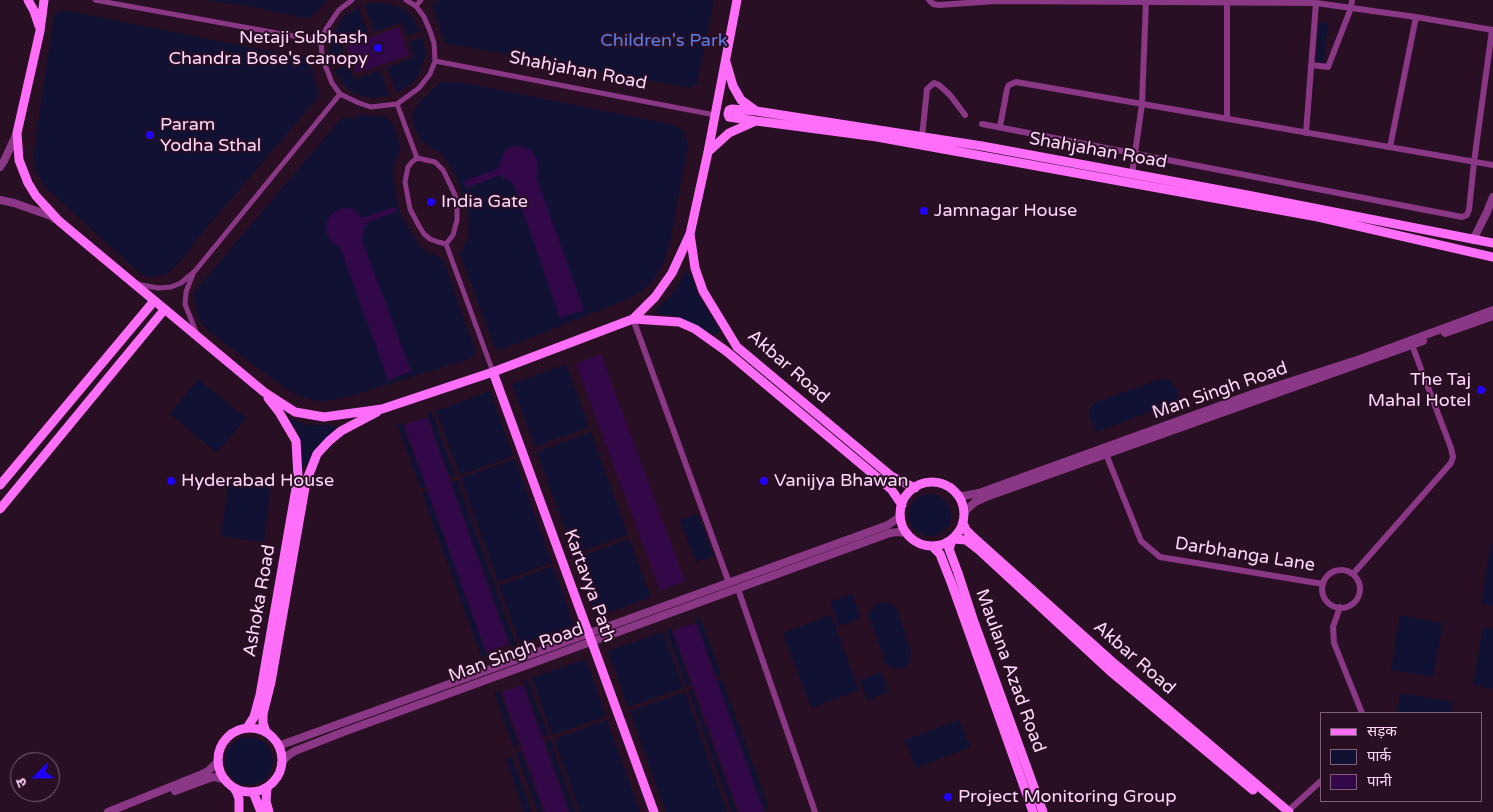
<!DOCTYPE html>
<html>
<head>
<meta charset="utf-8">
<style>
  body { margin:0 }
  #map { position:relative; width:1493px; height:812px; overflow:hidden; background:#290f24; font-family:"Varela Round","Noto Sans Devanagari",sans-serif }
  canvas { display:block }
  .legend { position:absolute; left:1320px; top:712px; width:162px; height:90px; box-sizing:border-box; background:#290f24; border:1px solid #7f5f7a; margin:0; padding:6px 9px; list-style:none; font-size:15px; color:#ffd7fa }
  .legend li { display:flex; align-items:center; gap:10px; height:25px }
  .legend b { width:25px; border:1px solid #7f5f7a }
  .north { position:absolute; left:10px; top:752px; width:50px; height:50px; box-sizing:border-box; background:#290f24; border:1px solid #7f5f7a; border-radius:50%; rotate:247deg; font-size:14px; font-weight:700; line-height:20px; text-align:center; color:#ffd7fa }
  .north::after { content:''; display:block; margin:auto; width:18px; height:22px; background:#1f03ff; clip-path:polygon(50% 0,100% 100%,50% 72%,0 100%) }
</style>
</head>
<body>
<div id="map">
<canvas width="1493" height="812"></canvas>
<ul class="legend">
<li><b style="height:6px;background:#ff6ef9"></b>सड़क</li>
<li><b style="height:14px;background:#111233"></b>पार्क</li>
<li><b style="height:14px;background:#320849"></b>पानी</li>
</ul>
<div class="north">उ</div>
</div>
<script>
const context = document.querySelector('canvas').getContext('2d');
context.lineJoin = 'round';
function fill(path, color) { context.fillStyle = color; context.fill(path, 'evenodd'); }
const poly = rows => new Path2D(rows.map(r => 'M' + r).join(''));
function trace(path, color, width, dash) { context.strokeStyle = color; context.lineWidth = width; context.lineCap = dash ? 'butt' : 'round'; context.setLineDash(dash || []); context.stroke(path); }
function write(font, color, halo, rows, align = 'center') {
  context.font = font + ' "Varela Round",sans-serif'; context.lineWidth = 4; context.setLineDash([]); context.textBaseline = 'middle'; context.strokeStyle = halo; context.fillStyle = color; for (const [text, x, y, turn = 0] of rows) {
    context.save(); context.translate(x, y); context.rotate((+turn || 0) * Math.PI / 180); context.textAlign = isNaN(turn) ? turn : align; if (halo) context.strokeText(text, 0, 0); context.fillText(text, 0, 0); context.restore();
  }
}
fill(poly([
  [205,0,327,0,313,15,309,18,304,18,248,6],
  [437,0,714,0,697,85,691,88,445,43,432,5],
  [369,3,384,3,399,7,410,14,421,31,407,36,402,22,375,32,365,5],
  [359,7,368,34,341,44,345,58,332,64,330,50,334,31,344,16],
  [64,10,274,52,305,57,309,61,319,93,318,97,198,238,178,264,168,273,156,277,149,277,142,275,45,187,35,169,33,157,54,16,58,11],
  [1319,22,1328,23,1324,62,1316,62],
  [423,37,425,48,425,57,420,72,410,84,397,93,387,67,414,57,409,42],
  [348,65,354,80,380,70,389,96,370,98,354,93,342,83,334,70],
  [440,82,460,82,674,125,685,132,688,146,670,241,664,262,654,279,641,292,628,299,500,350,495,348,460,254,468,238,469,219,465,202,457,180,452,168,441,153,428,146,420,139,414,126,412,114,418,104],
  [358,114,382,117,390,120,394,126,401,148,394,164,393,175,397,202,400,213,407,226,421,248,428,253,438,256,444,261,476,353,473,357,467,360,347,397,321,402,300,396,288,390,210,332,199,320,194,301,194,292,340,120,345,117,356,119],
  [684,273,688,272,691,274,697,294,719,329,719,332,717,335,713,334,675,316,658,314,656,309,671,296,681,280],
  [566,364,589,427,535,447,512,384],
  [1164,378,1171,381,1175,386,1180,401,1096,432,1089,414,1089,409,1096,402],
  [198,379,246,418,217,453,170,414],
  [490,391,513,456,460,475,436,411],
  [432,412,455,476,450,478,427,414],
  [286,417,308,425,333,425,336,429,317,447,307,464,302,468,302,446,298,432],
  [402,423,426,487,421,489,397,424],
  [591,432,628,535,574,554,537,452],
  [515,459,552,563,498,582,461,478],
  [229,479,271,485,264,542,221,536],
  [457,480,516,645,511,647,451,482],
  [427,491,487,656,482,658,422,493],
  '909 515a21 21 0 1 1 42 0a21 21 0 1 1-42 0Z',
  [698,514,714,556,696,562,680,520],
  [629,539,651,597,596,617,575,559],
  [1491,542,1493,542,1493,606,1481,604],
  [553,566,574,625,520,644,499,586],
  [852,594,861,618,839,626,830,602],
  [880,602,890,603,896,607,911,651,910,662,903,669,892,668,886,664,869,617,871,609],
  [831,615,859,690,811,708,783,633],
  [1400,615,1443,623,1433,677,1391,670],
  [700,617,721,674,716,676,695,619],
  [1483,627,1493,629,1493,689,1473,685],
  [671,628,691,685,686,687,666,630],
  [663,632,683,688,628,707,608,651],
  [586,659,606,716,552,735,532,678],
  [881,672,889,692,867,700,860,680],
  [722,679,769,808,764,810,717,680],
  [528,680,548,736,543,737,523,681],
  [692,689,737,812,732,812,688,690],
  [499,690,519,746,514,748,494,692],
  [685,692,727,812,666,812,630,711],
  [1400,693,1453,702,1452,713,1397,713],
  [607,720,640,812,580,812,554,739],
  [959,720,970,747,916,768,905,740],
  '225 761a24 24 0 1 1 48 0a24 24 0 1 1-48 0Z',
  [550,740,576,812,570,812,545,742],
  [521,751,543,812,538,812,516,752],
  [512,757,532,812,524,812,506,759]
]), '#111233');
fill(poly([
  [399,27,409,55,357,73,347,47],
  [520,146,530,149,537,159,538,174,536,176,584,310,560,318,513,183,511,184,510,181,504,177,502,178,501,175,466,188,464,181,498,169,498,167,500,166,502,156,507,149,511,147],
  [395,207,397,211,366,223,367,226,364,227,364,236,361,237,411,371,388,380,339,245,336,246,332,241,327,234,326,226,328,219,333,213,339,209,347,208,354,209,362,218],
  [601,354,685,581,660,590,576,364],
  [427,417,509,644,486,652,404,425],
  [696,623,764,812,739,812,673,631],
  [523,685,569,812,545,812,502,692]
]), '#320849');
trace(poly([
  [95,0,321,41],
  [352,0,339,10,326,29,321,41,322,57,332,83,340,94,359,103,371,107,397,104,419,88,430,74,435,61,434,43,430,31,424,17,416,6,406,0],
  [416,6,421,0],
  [435,61,715,115],
  [397,104,417,158],
  [417,158,435,162,443,170,447,178,455,195,457,205,457,220,453,235,446,244,438,242,430,239,424,234,419,226,410,209,405,182,408,167,412,162,417,158],
  [446,244,493,372],
  [193,274,186,292,185,304,196,332],
  [137,284,158,288,171,287,181,283,195,271,340,94]
]), '#8a3786', 5);
trace(poly([
  [929,0,933,4,939,5,996,1,1316,3,1416,17,1493,30],
  [1311,65,1328,67,1351,8,1352,0],
  [1227,119,1227,2],
  [982,124,1462,217,1467,215,1469,210,1474,162,1492,30],
  [1000,127,1007,89,1009,85,1016,82,1493,165],
  [1306,133,1316,3],
  [922,137,927,89,934,83,939,85,950,95,965,115],
  [1390,147,1416,17],
  [1132,174,1142,104,1146,0],
  [633,319,729,583],
  [1106,454,1141,541,1160,557,1323,584],
  '1322 589a19 19 0 1 1 38 0a19 19 0 1 1-38 0Z',
  [1353,574,1451,463,1453,457,1451,448,1412,345],
  [738,589,815,812],
  [1340,607,1333,627,1334,643,1362,713],
  [1288,811,1322,780]
]), '#8a3786', 6);
trace(poly([
  [0,167,4,161,17,133],
  [0,200,14,203,51,216,55,219],
  [1473,240,1487,212,1493,197],
  [1445,333,1493,316],
  [957,494,963,496,979,493,1255,393,1360,359,1493,310],
  [964,512,975,502,986,497,1423,341],
  [278,746,888,525,901,516],
  [281,764,287,756,295,751,346,731,890,533,898,532,907,533],
  [175,791,210,778,215,777,225,780],
  [108,812,200,775,208,771,218,762]
]), '#8a3786', 8);
trace(poly([
  [28,0,34,11,39,26],
  [44,0,40,31,17,133,19,160,28,183,36,196,59,221,264,392,295,412,324,417,382,409,493,372,633,319,655,297,672,273,690,234,708,152,737,0],
  [726,62,733,86,741,100,756,111,982,146,1247,195,1493,243],
  [756,121,729,117,728,114,729,110,732,109,756,111],
  [708,152,729,133,756,121,764,122,877,137,1318,217,1493,257],
  [690,234,695,268,703,291,737,347,891,476,915,488],
  [633,319,679,322,695,329,726,351,891,489,902,505],
  [493,372,654,812],
  '900 514a32 32 0 1 1 64 0a32 32 0 1 1-64 0Z',
  [0,485,154,301],
  [0,509,164,310],
  [963,523,966,530,971,535,1116,665,1289,812],
  [953,539,966,540,979,550,1110,671,1253,790],
  [952,540,949,549,958,573,973,619,1043,812],
  [932,546,940,554,951,582,1033,812],
  [247,728,254,717,260,695,298,477,296,441,279,412,268,398],
  '218 760a32 32 0 1 1 64 0a32 32 0 1 1-64 0Z',
  [266,732,263,723,263,714,271,682,306,482,317,454,329,441,341,431,377,412],
  [234,788,237,793,239,799,239,812],
  [267,788,266,801,269,812],
  [253,792,261,812]
]), '#ff6ef9', 9);
for (const [x, y, r, color] of [
  [378,48,5,"#1f03ff"],
  [150,135,5,"#1f03ff"],
  [431,202,5,"#1f03ff"],
  [924,211,5,"#1f03ff"],
  [1481,390,5,"#1f03ff"],
  [171,481,5,"#1f03ff"],
  [764,481,5,"#1f03ff"],
  [948,797,5,"#1f03ff"]
]) { const dot = new Path2D(); dot.arc(x, y, r, 0, 2 * Math.PI); context.fillStyle = color; context.fill(dot); trace(dot, '#290f24', 2); }
write('18px', '#ffd7fa', '#290f24', [
  ["Netaji Subhash",368,38,"right"],
  ["Chandra Bose's canopy",368,59,"right"],
  ["Param",160,125],
  ["Yodha Sthal",160,146],
  ["India Gate",441,202],
  ["Jamnagar House",934,211],
  ["The Taj",1471,380,"right"],
  ["Mahal Hotel",1471,401,"right"],
  ["Hyderabad House",181,481],
  ["Vanijya Bhawan",774,481],
  ["Project Monitoring Group",958,797]
], 'left');
write('18px', '#5b7ce6', '#290f24', [
  ["Children's Park",664,41]
]);
write('18px', '#ffd7fa', '#290f24', [
  ["Shahjahan Road",578,71,11],
  ["Shahjahan Road",1098,151,10],
  ["Akbar Road",788,367,41],
  ["Man Singh Road",1220,391,-19],
  ["Darbhanga Lane",1245,555,9],
  ["Kartavya Path",589,586,70],
  ["Ashoka Road",260,601,-80],
  ["Man Singh Road",516,653,-20],
  ["Akbar Road",1134,658,41],
  ["Maulana Azad Road",1010,671,70]
]);
</script>
</body>
</html>
